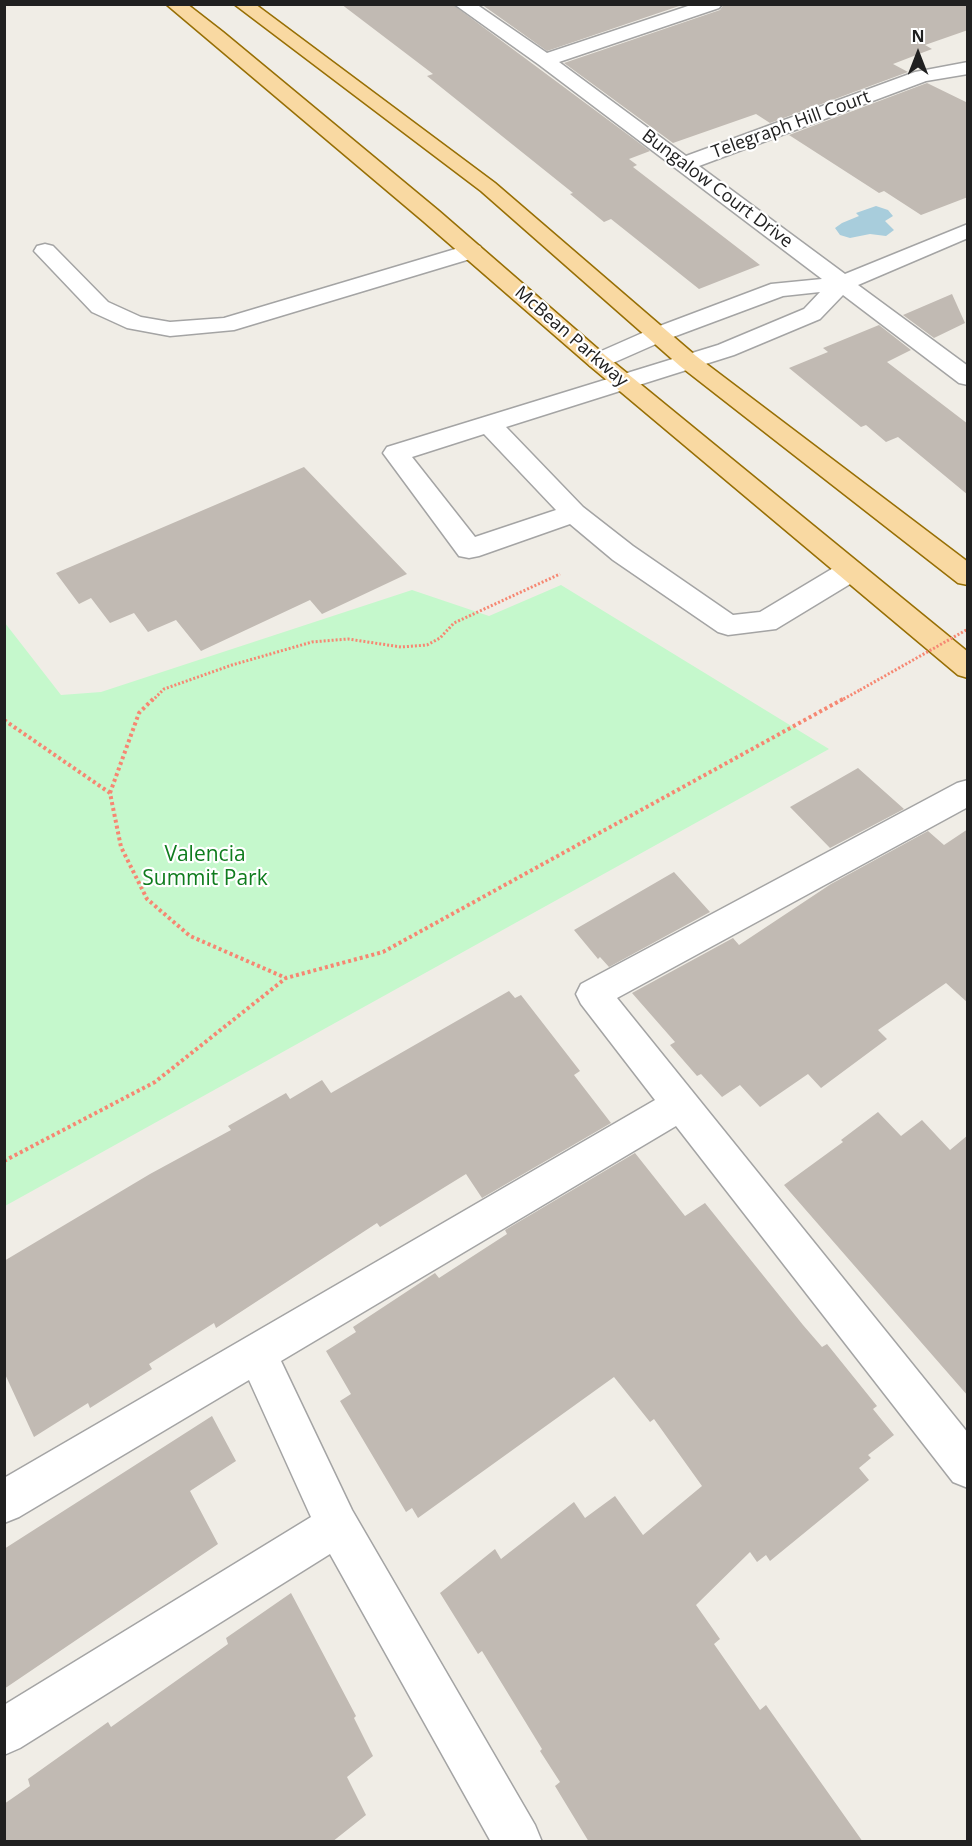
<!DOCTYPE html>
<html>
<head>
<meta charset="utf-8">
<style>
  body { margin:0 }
  #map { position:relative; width:972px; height:1846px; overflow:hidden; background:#f0ede6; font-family:"Open Sans",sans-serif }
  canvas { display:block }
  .frame { position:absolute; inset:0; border:6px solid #202020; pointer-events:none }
  .north { position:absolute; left:888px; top:24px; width:60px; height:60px; -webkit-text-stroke:4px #fff; paint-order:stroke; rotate:0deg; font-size:16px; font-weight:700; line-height:24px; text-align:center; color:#202020 }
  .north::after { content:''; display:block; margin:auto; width:21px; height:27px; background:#202020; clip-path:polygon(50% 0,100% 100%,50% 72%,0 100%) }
</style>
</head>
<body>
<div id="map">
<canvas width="972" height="1846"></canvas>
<div class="frame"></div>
<div class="north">N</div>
</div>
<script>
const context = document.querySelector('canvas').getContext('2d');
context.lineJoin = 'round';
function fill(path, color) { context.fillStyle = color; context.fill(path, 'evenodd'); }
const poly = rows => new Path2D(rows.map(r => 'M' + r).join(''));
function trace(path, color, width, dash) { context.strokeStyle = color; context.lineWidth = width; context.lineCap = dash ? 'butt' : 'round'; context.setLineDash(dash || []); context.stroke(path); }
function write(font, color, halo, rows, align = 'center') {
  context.font = font + ' "Open Sans",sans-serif'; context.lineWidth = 4.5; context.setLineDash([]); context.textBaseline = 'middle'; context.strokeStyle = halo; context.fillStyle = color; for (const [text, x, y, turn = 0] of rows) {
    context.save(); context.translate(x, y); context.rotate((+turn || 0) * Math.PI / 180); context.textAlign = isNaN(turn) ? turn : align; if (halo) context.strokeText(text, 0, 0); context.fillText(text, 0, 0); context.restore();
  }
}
fill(poly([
  [561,585,829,749,5,1206,5,623,61,695,101,692,412,590,489,616]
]), '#c5f8cc');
fill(poly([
  [876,206,888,210,893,216,885,221,894,230,886,236,870,234,850,238,840,235,835,228,842,223,859,216,856,213]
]), '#a8cddc');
fill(poly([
  [341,4,452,4,650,151,629,159,637,165,633,167,760,265,699,289,611,219,604,222,570,194,573,193,427,76,433,74],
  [481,4,685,4,547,51],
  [724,4,968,4,968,30,925,45,932,49,893,64,908,72,770,123,756,114,673,143,564,63,720,10],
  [927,83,968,103,968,197,921,215,884,191,879,193,789,135],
  [952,294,965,323,934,338,903,315],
  [879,325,911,350,887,362,968,424,968,495,898,437,886,442,866,425,861,427,789,368,828,352,823,348],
  [304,467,407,574,322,614,310,600,201,651,176,620,148,632,134,613,110,623,91,598,79,604,56,573],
  [858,768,904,809,830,848,790,807],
  [968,829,968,1003,946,983,878,1030,887,1039,821,1088,808,1074,760,1107,740,1085,722,1097,701,1074,697,1076,670,1045,675,1042,632,993,733,938,739,945,831,884,928,831,944,845],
  [674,872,710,912,609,967,600,957,598,959,574,930],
  [509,991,515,998,521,995,580,1071,574,1075,611,1123,482,1198,466,1174,380,1227,377,1223,216,1328,214,1323,149,1364,152,1369,90,1408,88,1403,34,1437,4,1372,4,1261,150,1174,231,1130,228,1126,286,1093,290,1099,322,1080,331,1093],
  [878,1112,901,1136,922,1120,950,1150,968,1135,968,1396,784,1185,843,1142,841,1140],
  [635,1153,685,1216,705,1203,803,1325,822,1347,827,1344,877,1406,873,1409,894,1435,868,1455,871,1458,859,1468,869,1480,770,1561,766,1555,757,1562,750,1552,696,1605,720,1639,714,1644,760,1710,766,1705,863,1842,589,1842,555,1786,560,1782,540,1751,542,1749,482,1651,478,1654,440,1593,495,1549,501,1559,574,1502,585,1518,615,1496,643,1535,702,1486,654,1419,650,1422,614,1377,418,1518,412,1508,406,1512,340,1401,351,1394,326,1351,356,1332,353,1327,435,1273,439,1278,507,1234,505,1230],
  [212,1416,236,1461,190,1491,218,1544,4,1689,4,1549],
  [291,1593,356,1716,354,1718,373,1756,347,1777,366,1815,332,1842,4,1842,4,1804,30,1786,28,1779,108,1722,111,1727,228,1644,226,1638]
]), '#c1bab3');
const minor = poly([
  [454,4,476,4,547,53,694,4,722,4,719,8,559,62,686,156,915,72,968,62,968,74,926,81,699,166,845,274,968,224,968,238,858,285,968,366,968,385,959,383,843,295,820,319,734,355,506,427,583,507,633,546,733,615,760,612,840,564,850,562,860,564,864,571,860,578,776,629,728,635,718,632,613,560,570,524,479,556,469,558,459,556,383,453,387,447,718,345,804,309,820,292,783,296,665,340,606,366,598,368,590,366,586,361,590,356,649,330,771,284,822,279,538,64,454,4],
  [484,434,556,510,475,537,412,457,484,434],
  [45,244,53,246,108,302,141,317,170,322,224,318,472,244,480,246,483,251,480,256,234,330,170,336,127,328,92,312,34,251,37,246,45,244],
  [968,780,968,807,617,998,968,1433,968,1488,953,1482,676,1126,281,1361,352,1510,535,1825,542,1842,491,1842,330,1554,20,1748,4,1755,4,1705,311,1517,249,1380,19,1517,4,1523,4,1478,655,1100,581,1004,576,994,581,984,957,783,968,780]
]);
const major = poly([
  [166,4,187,4,223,32,439,211,606,356,968,652,968,678,958,675,590,366,423,221,166,4],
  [234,4,255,4,495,183,696,356,968,562,968,585,958,583,680,366,481,191,234,4]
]);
trace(minor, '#a4a4a4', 3);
trace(major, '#976f05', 3);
trace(poly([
  [152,701,164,689,232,665,312,642,348,639,401,647,427,645,440,638,454,623,560,574],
  [840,701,860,690]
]), '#f68772', 3, [2, 2]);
trace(poly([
  [4,720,110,793,121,847,147,899,190,936,286,978],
  [110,793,139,713,153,699],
  [4,1161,155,1082,286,978,383,952,843,699]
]), '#f68772', 4, [3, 3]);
fill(minor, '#fff');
fill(major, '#f9d9a2');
trace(poly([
  [860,690,968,629]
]), '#f68772', 3, [2, 2]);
write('18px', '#202020', '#fff', [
  ["Telegraph Hill Court",791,125,-20],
  ["Bungalow Court Drive",717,189,37],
  ["McBean Parkway",571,337,41]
]);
write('21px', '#0f7c1e', '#fff', [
  ["Valencia",205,855],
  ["Summit Park",205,879]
]);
</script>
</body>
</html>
